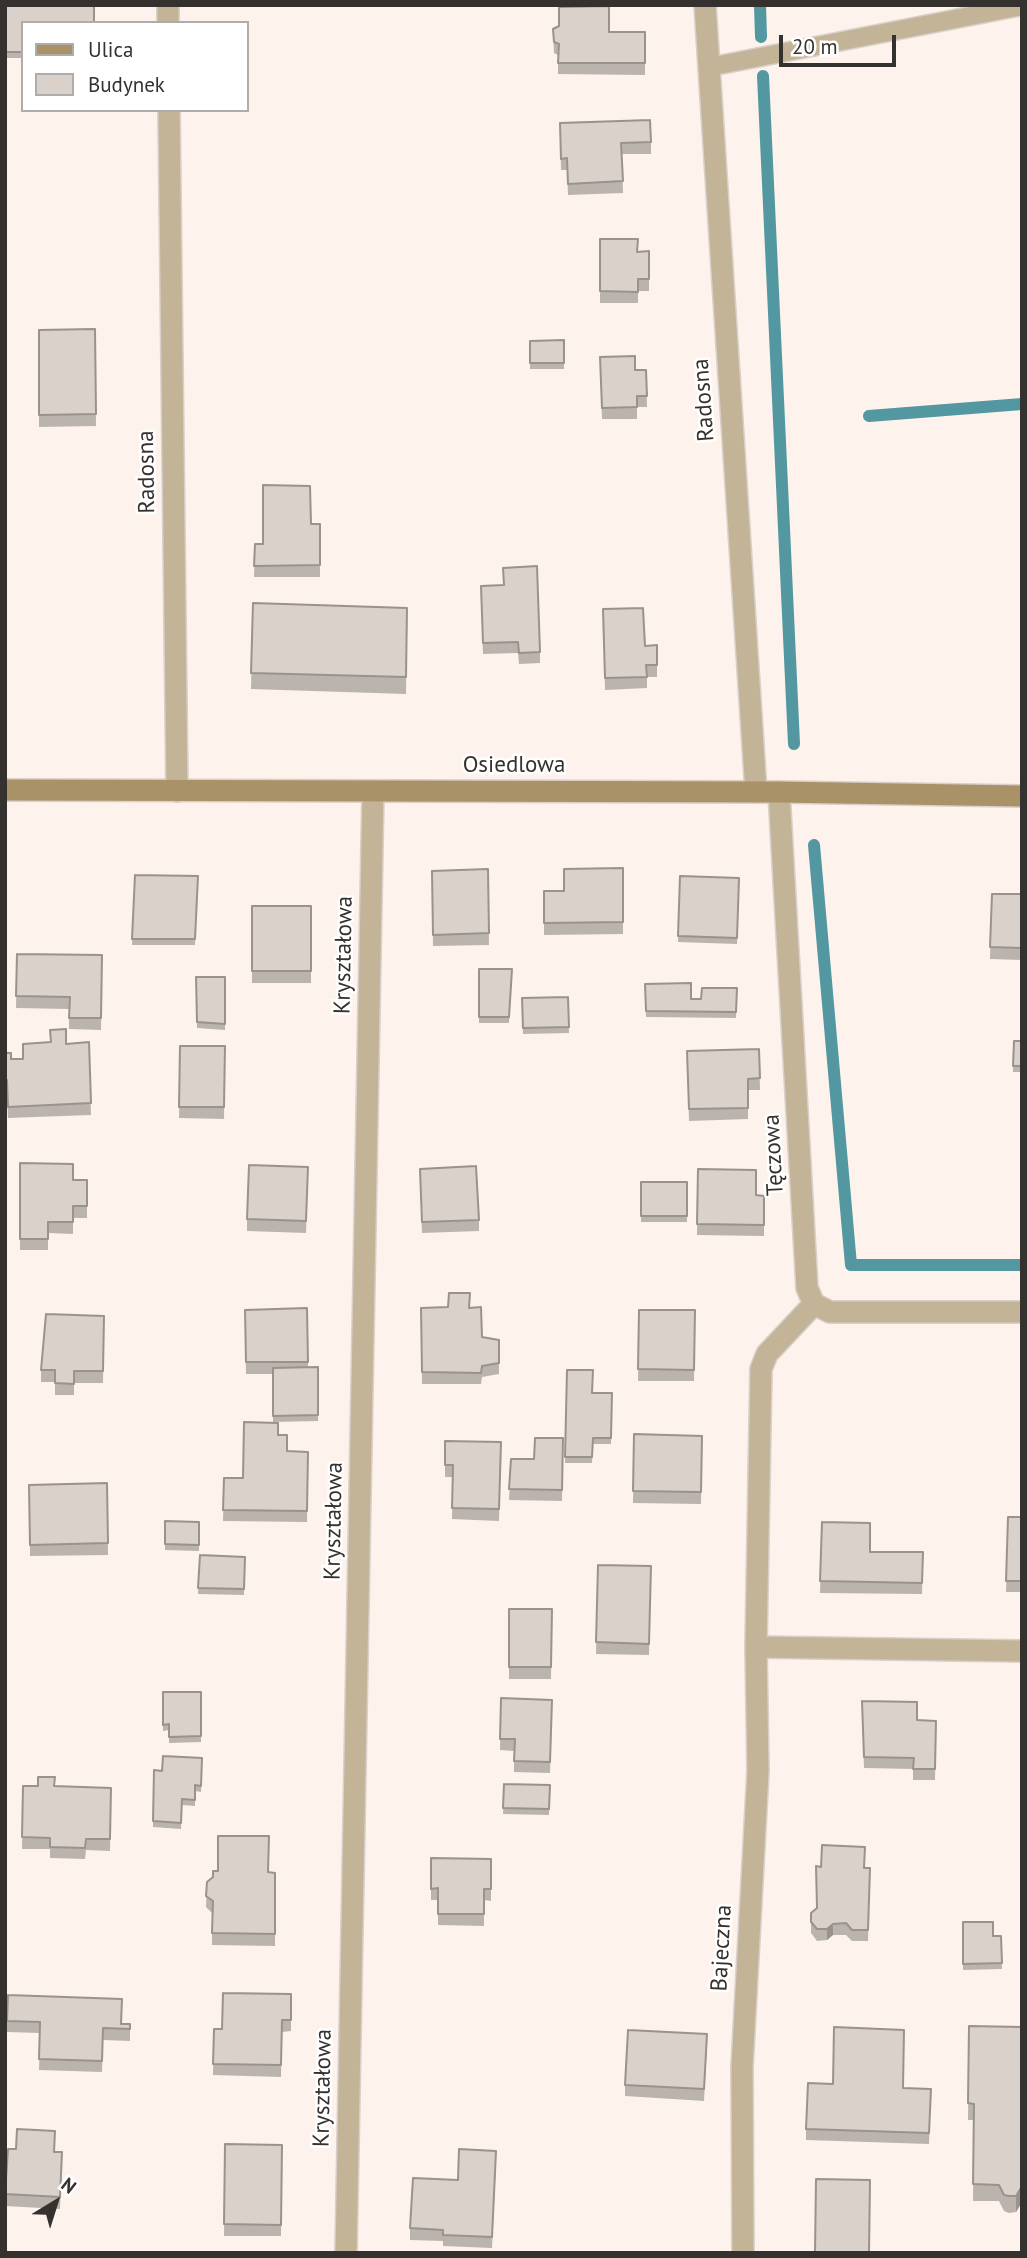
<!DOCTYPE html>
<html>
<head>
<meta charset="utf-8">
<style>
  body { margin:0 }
  #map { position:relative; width:1027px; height:2258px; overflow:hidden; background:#fdf3ec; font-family:"PT Sans",sans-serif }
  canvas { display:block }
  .frame { position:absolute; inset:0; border:7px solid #35312f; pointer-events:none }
  .legend { position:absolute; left:21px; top:21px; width:228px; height:91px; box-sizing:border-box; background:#fff; border:2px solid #aeadac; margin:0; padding:9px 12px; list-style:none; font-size:21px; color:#35312f }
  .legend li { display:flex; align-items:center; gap:14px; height:35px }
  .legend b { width:35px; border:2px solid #aeadac }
  .north { position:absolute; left:21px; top:2167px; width:70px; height:70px; -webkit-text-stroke:5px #fff; paint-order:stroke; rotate:38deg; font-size:19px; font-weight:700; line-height:28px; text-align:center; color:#35312f }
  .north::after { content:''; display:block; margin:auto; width:24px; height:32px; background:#35312f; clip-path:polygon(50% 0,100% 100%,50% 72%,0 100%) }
  .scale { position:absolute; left:779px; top:35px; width:117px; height:32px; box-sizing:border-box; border:4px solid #35312f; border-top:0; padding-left:9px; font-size:21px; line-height:24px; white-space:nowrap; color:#35312f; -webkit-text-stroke:5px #fff; paint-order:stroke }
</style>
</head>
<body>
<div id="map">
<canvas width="1027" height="2258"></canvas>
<div class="frame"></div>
<ul class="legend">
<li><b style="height:9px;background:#aa9268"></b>Ulica</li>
<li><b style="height:19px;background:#dad1ca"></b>Budynek</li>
</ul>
<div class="north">N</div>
<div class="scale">20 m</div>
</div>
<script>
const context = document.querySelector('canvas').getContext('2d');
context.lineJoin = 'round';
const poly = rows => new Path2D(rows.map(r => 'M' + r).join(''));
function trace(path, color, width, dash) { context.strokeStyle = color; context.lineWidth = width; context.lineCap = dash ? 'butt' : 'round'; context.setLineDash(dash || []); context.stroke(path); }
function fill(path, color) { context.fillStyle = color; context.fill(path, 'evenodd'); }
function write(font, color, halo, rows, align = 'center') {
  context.font = font + ' "PT Sans",sans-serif'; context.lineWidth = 5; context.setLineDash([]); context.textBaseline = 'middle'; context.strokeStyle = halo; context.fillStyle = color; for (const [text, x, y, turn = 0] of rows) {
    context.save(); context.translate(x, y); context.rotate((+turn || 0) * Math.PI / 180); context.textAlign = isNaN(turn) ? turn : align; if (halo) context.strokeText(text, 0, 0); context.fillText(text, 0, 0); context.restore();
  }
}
trace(poly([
  [760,5,761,37],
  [763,76,794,744],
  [869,416,1022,404],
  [814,845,851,1265,1022,1265]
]), '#5398a0', 12);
const lane = poly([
  [709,67,1022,6]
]);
const street = poly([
  [168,5,168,23],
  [705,5,756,792],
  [169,110,177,791],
  [779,792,807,1288,814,1304,830,1312,1022,1312],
  [756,1647,1022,1651],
  [346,2253,373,791],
  [743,2253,742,2067,758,1771,756,1647,761,1369,767,1354,814,1304]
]);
const secondary = poly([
  [5,790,779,792,1022,796]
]);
trace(lane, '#d9d0ca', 21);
trace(street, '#d9d0ca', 24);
trace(secondary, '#d9d0ca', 24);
trace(lane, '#c3b397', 18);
trace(street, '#c3b397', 21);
trace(secondary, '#aa9268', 21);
fill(poly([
  [5,5,23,23,23,58,5,58],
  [553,29,609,32,645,32,645,75,558,74,558,55,554,53],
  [560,123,651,142,651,154,622,154,623,193,568,195,567,170,561,170],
  [600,239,638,252,649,251,649,291,638,291,638,303,600,303],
  [95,329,96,426,39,427,39,330],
  [564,340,564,369,530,369,530,341],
  [600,357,635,370,646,370,647,407,637,407,637,419,602,419],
  [311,524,320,524,320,577,254,577,255,544,263,544],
  [503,568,540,652,540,663,519,664,518,653,483,654,481,597,504,585],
  [253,603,407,608,406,694,251,689],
  [603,609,645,646,657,645,657,677,647,677,647,688,605,690],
  [623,868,623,934,544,935,544,891,564,891],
  [488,869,489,945,433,946,432,871],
  [135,875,198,876,195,945,132,945],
  [680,876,739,878,737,944,678,942],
  [992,894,1022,894,1022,960,990,959],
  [252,906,311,906,311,983,252,983],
  [17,954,102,955,101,1030,69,1029,69,1009,16,1008],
  [479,969,512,975,509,1023,479,1023],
  [196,977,225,977,225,1030,197,1028],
  [645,984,691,999,701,999,737,988,736,1018,646,1017],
  [568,997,569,1033,523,1034,522,998],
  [1014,1041,1022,1041,1022,1072,1013,1072],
  [89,1042,91,1115,8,1118,7,1092,5,1092,5,1053,11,1059,23,1059,66,1044],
  [180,1046,225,1046,224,1119,179,1118],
  [759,1049,760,1090,748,1090,748,1119,689,1121,687,1051],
  [20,1163,73,1180,87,1180,87,1218,73,1218,73,1234,48,1233,48,1250,20,1250],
  [308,1167,306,1233,247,1231,247,1219],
  [698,1169,756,1195,764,1196,764,1236,697,1235],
  [420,1180,479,1220,479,1231,422,1233],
  [641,1182,687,1182,687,1222,641,1222],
  [307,1308,308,1367,318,1367,318,1421,273,1422,273,1374,246,1374,245,1310],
  [421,1308,470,1308,482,1337,499,1340,499,1374,482,1377,481,1384,422,1384],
  [639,1310,695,1310,694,1381,638,1381],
  [104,1316,103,1383,74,1383,74,1395,55,1395,55,1382,41,1382,41,1370],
  [567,1370,592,1393,612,1393,611,1444,593,1444,592,1463,565,1463],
  [634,1434,702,1436,701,1504,633,1503],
  [278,1435,287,1451,308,1452,307,1522,223,1521,224,1478,243,1478],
  [563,1438,562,1501,509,1500,511,1459,534,1459],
  [445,1441,501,1442,499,1521,452,1519,453,1477,445,1477],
  [107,1483,108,1555,30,1556,29,1485],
  [1008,1517,1022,1517,1022,1592,1006,1592],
  [165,1521,199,1522,199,1551,165,1550],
  [822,1522,870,1552,923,1552,922,1594,820,1593],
  [200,1555,245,1557,244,1595,198,1594],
  [598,1565,651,1566,649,1655,596,1654],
  [509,1609,552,1609,551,1679,509,1679],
  [163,1692,201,1692,201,1742,169,1743,169,1730,163,1731],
  [501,1698,552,1700,550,1773,514,1772,514,1751,500,1750],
  [862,1712,917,1720,936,1721,935,1780,913,1780,913,1769,864,1768],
  [202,1758,201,1792,195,1791,195,1806,182,1805,181,1829,153,1827,153,1821,162,1771],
  [504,1784,550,1785,549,1815,503,1814],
  [23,1786,111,1788,110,1851,86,1850,85,1859,50,1858,50,1849,22,1849],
  [431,1858,491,1859,491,1901,484,1900,484,1926,438,1925,438,1900,431,1900],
  [864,1868,870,1868,868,1941,852,1941,846,1935,833,1935,827,1940,817,1941,811,1933,811,1913],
  [269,1872,275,1873,275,1946,212,1945,212,1913,206,1907,207,1882],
  [963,1922,993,1936,1001,1936,1002,1969,963,1970],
  [291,1994,291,2031,282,2032,281,2077,213,2075,214,2029,222,2029],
  [7,2021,130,2024,130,2041,103,2040,102,2072,39,2070,40,2033,7,2032],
  [969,2026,1022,2027,1022,2202,1016,2212,1009,2213,1004,2211,999,2201,973,2201,974,2120,968,2120],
  [707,2046,704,2101,625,2096,625,2085],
  [903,2088,931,2089,929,2144,806,2140,806,2129],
  [225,2144,282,2145,281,2236,224,2236],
  [54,2152,62,2163,60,2209,5,2206,5,2194],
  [496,2163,492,2248,443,2246,443,2241,410,2240,410,2228,458,2180]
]), '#bbb4ae');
fill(poly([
  [833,1924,833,1935,827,1940,827,1929],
  [1022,2186,1022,2202,1016,2212,1016,2196]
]), '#99928d');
const building = poly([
  [5,5,94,5,94,23,23,23,23,52,5,52,5,5],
  [609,6,609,32,645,32,645,63,558,63,559,44,554,42,553,29,559,26,559,7,609,6],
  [650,120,651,142,621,143,623,181,568,184,567,158,561,159,560,123,650,120],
  [600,239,638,239,637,252,649,251,649,279,638,279,638,292,600,291,600,239],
  [95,329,96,414,39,415,39,330,95,329],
  [564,340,564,363,530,363,530,341,564,340],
  [635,356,635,370,646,370,647,396,637,396,637,407,602,408,600,357,635,356],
  [263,485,310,486,311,524,320,524,320,565,254,566,255,544,263,544,263,485],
  [537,566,540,652,519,653,518,642,483,643,481,586,504,585,503,568,537,566],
  [253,603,407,608,406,677,251,673,253,603],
  [643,608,645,646,657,645,657,665,646,665,647,677,605,678,603,609,643,608],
  [623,868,623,922,544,923,544,891,564,891,564,869,623,868],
  [488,869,489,933,433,935,432,871,488,869],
  [135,875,198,876,195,939,132,939,135,875],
  [680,876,739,878,737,938,678,936,680,876],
  [992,894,1022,894,1022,948,990,947,992,894],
  [252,906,311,906,311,971,252,971,252,906],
  [17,954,102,955,101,1018,69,1018,70,997,16,996,17,954],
  [479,969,512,969,509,1017,479,1017,479,969],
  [196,977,225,977,225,1024,197,1022,196,977],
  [691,983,691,999,701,999,702,988,737,988,736,1012,646,1011,645,984,691,983],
  [568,997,569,1027,523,1028,522,998,568,997],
  [66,1029,66,1044,89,1042,91,1103,8,1107,7,1080,5,1080,5,1053,11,1053,11,1059,23,1059,23,1044,51,1042,50,1030,66,1029],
  [1014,1041,1022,1041,1022,1066,1013,1066,1014,1041],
  [180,1046,225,1046,224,1107,179,1107,180,1046],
  [759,1049,760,1078,748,1079,748,1108,689,1109,687,1051,759,1049],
  [20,1163,73,1164,73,1180,87,1180,87,1206,73,1206,73,1222,48,1222,48,1239,20,1239,20,1163],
  [249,1165,308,1167,306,1221,247,1219,249,1165],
  [476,1166,479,1220,422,1222,420,1169,476,1166],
  [698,1169,756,1170,756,1195,764,1196,764,1225,697,1224,698,1169],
  [641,1182,687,1182,687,1216,641,1216,641,1182],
  [449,1293,470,1293,469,1308,481,1307,482,1337,499,1340,499,1363,482,1366,481,1373,422,1372,421,1308,448,1307,449,1293],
  [307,1308,308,1362,246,1362,245,1310,307,1308],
  [639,1310,695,1310,694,1370,638,1369,639,1310],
  [46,1314,104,1316,103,1371,74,1371,74,1384,55,1383,55,1370,41,1370,46,1314],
  [318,1367,318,1415,273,1416,273,1368,318,1367],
  [567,1370,593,1370,592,1393,612,1393,611,1438,593,1438,592,1457,565,1457,567,1370],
  [244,1422,278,1423,278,1435,287,1435,287,1451,308,1452,307,1511,223,1510,224,1478,243,1478,244,1422],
  [634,1434,702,1436,701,1492,633,1491,634,1434],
  [535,1438,563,1438,562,1490,509,1489,511,1459,534,1459,535,1438],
  [445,1441,501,1442,499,1509,452,1508,453,1465,445,1465,445,1441],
  [107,1483,108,1543,30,1545,29,1485,107,1483],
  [1008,1517,1022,1517,1022,1581,1006,1581,1008,1517],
  [165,1521,199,1522,199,1545,165,1544,165,1521],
  [822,1522,870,1523,870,1552,923,1552,922,1583,820,1581,822,1522],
  [200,1555,245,1557,244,1589,198,1588,200,1555],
  [598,1565,651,1566,649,1644,596,1642,598,1565],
  [509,1609,552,1609,551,1667,509,1667,509,1609],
  [163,1692,201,1692,201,1736,169,1737,169,1724,163,1725,163,1692],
  [501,1698,552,1700,550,1762,514,1761,515,1739,500,1739,501,1698],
  [862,1701,917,1702,917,1720,936,1721,935,1769,913,1769,914,1758,864,1757,862,1701],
  [163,1756,202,1758,201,1786,195,1785,195,1800,182,1799,181,1823,153,1821,154,1770,162,1771,163,1756],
  [38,1777,55,1777,54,1786,111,1788,110,1839,86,1839,85,1848,50,1847,50,1838,22,1837,23,1786,38,1786,38,1777],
  [504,1784,550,1785,549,1809,503,1808,504,1784],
  [218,1836,269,1836,268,1872,275,1873,275,1934,212,1933,213,1901,206,1896,207,1882,213,1877,213,1871,218,1871,218,1836],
  [822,1845,865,1847,864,1868,870,1868,868,1930,852,1930,846,1923,833,1924,827,1929,817,1929,811,1922,811,1913,817,1908,816,1866,821,1867,822,1845],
  [431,1858,491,1859,491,1889,484,1889,484,1914,438,1914,438,1888,431,1889,431,1858],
  [963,1922,993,1922,993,1936,1001,1936,1002,1963,963,1964,963,1922],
  [223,1993,291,1994,291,2020,282,2020,281,2065,213,2064,214,2029,222,2029,223,1993],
  [8,1995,122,1999,121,2024,130,2024,130,2029,103,2028,102,2061,39,2059,40,2022,7,2021,8,1995],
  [969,2026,1022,2027,1022,2186,1016,2196,1009,2196,1004,2195,999,2185,973,2184,974,2104,968,2103,969,2026],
  [834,2027,904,2030,903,2088,931,2089,929,2133,806,2129,808,2083,833,2084,834,2027],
  [628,2030,707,2034,704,2089,625,2085,628,2030],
  [17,2129,55,2131,54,2152,62,2152,60,2197,5,2194,8,2149,16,2149,17,2129],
  [225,2144,282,2145,281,2225,224,2224,225,2144],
  [459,2149,496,2151,492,2237,443,2235,443,2230,410,2228,413,2178,458,2180,459,2149],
  [816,2179,870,2180,869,2253,815,2253,816,2179]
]);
fill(building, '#dad1ca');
trace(building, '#99928d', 2);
write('23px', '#35312f', '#fff', [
  ["Radosna",704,400,-94],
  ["Radosna",147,472,-91],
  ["Osiedlowa",514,765],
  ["Kryształowa",344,955,-89],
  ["Tęczowa",774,1155,-93],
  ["Kryształowa",334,1521,-89],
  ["Bajeczna",722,1948,-87],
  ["Kryształowa",323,2088,-89]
]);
</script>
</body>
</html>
